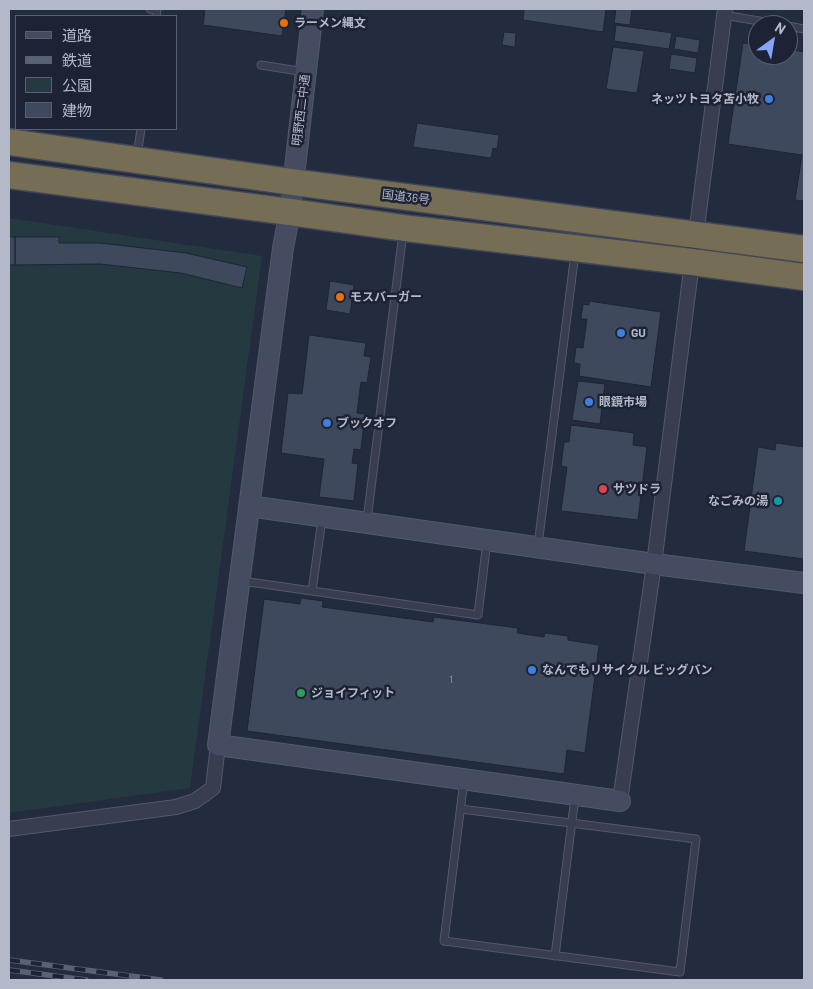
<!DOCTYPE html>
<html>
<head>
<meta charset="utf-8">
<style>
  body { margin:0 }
  #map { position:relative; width:813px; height:989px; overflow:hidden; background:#232b3f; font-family:Barlow,"Noto Sans JP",sans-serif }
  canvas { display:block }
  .frame { position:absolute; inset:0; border:10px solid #b4b9ca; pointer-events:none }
  .legend { position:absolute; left:15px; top:15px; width:162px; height:115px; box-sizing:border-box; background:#1d2334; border:1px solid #595f70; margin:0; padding:6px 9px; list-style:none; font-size:15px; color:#b4b9ca }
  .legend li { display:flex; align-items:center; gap:10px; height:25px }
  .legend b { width:25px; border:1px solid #595f70 }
  .north { position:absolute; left:748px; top:15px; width:50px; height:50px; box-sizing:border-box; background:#1d2334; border:1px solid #595f70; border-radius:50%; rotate:32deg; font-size:14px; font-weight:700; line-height:20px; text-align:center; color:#b4b9ca }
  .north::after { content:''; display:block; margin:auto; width:18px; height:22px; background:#87a4fb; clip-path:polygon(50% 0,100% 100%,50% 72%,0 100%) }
</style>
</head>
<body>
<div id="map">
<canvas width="813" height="989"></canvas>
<div class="frame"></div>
<ul class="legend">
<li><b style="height:6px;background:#454c62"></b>道路</li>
<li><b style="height:6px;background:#596176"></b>鉄道</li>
<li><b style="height:14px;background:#253940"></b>公園</li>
<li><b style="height:14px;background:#3f495e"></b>建物</li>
</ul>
<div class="north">N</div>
</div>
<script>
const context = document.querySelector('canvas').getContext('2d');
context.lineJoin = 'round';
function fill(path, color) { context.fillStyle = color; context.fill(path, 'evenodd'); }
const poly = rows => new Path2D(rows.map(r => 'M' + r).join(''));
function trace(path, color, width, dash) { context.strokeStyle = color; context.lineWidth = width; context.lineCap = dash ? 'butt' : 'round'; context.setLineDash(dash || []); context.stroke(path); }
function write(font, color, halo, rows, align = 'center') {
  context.font = font + ' Barlow,"Noto Sans JP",sans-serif'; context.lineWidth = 5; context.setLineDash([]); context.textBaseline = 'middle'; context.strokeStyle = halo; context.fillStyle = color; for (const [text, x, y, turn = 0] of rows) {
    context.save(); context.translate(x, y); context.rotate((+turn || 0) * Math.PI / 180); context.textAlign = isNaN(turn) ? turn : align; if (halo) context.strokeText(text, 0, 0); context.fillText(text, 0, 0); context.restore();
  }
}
fill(poly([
  [9,218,262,256,190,788,9,813]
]), '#253940');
const building = poly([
  [205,9,286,9,282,36,203,25,205,9],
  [524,9,606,9,603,32,523,20,524,9],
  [616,9,632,9,630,25,614,23,616,9],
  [616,25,672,33,669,49,614,41,616,25],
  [504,32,516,33,515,47,502,45,504,32],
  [676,36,700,40,698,53,674,49,676,36],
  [743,43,758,45,758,55,788,55,788,49,804,52,804,201,795,200,802,155,728,144,743,43],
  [613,47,644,51,637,93,606,89,613,47],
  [671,54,697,58,695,73,669,69,671,54],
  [417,123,499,135,497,149,493,148,491,158,413,147,417,123],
  [9,237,15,237,15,265,9,265,9,237],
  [15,237,59,237,59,243,100,243,186,253,247,267,242,288,181,273,100,264,15,265,15,237],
  [330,281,354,285,350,314,326,310,330,281],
  [589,301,661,312,651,387,579,376,580,364,574,363,576,347,583,348,587,319,581,319,583,304,589,305,589,301],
  [309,335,366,343,364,356,371,357,367,383,361,382,357,413,365,414,361,450,354,449,352,463,358,464,354,501,319,497,324,459,281,453,288,393,302,394,309,335],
  [578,381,605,384,600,424,572,420,578,381],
  [571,425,634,433,633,445,647,447,638,520,561,511,567,467,561,466,564,442,569,442,571,425],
  [776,443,804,447,804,559,744,551,758,447,775,450,776,443],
  [301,598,323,601,322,607,433,622,434,617,518,628,517,633,544,637,545,633,568,636,568,640,599,645,585,753,567,750,564,774,247,731,264,599,300,604,301,598]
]);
fill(building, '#3f495e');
trace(building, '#1f2536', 1);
const lane = poly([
  [150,9,157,10,156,16],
  [724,15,782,25],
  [788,26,804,29],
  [261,65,305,72],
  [137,156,141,129],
  [367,520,403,233],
  [538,545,575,253],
  [242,581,312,591,322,519],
  [312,591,478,615,487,541],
  [461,809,696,839,680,972,444,941,464,780],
  [555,956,575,797]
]);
const street = poly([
  [620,801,654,564,692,262,696,235,725,9],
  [9,829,176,807,195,801,213,788,218,745]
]);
const secondary = poly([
  [313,9,290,212,283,248,218,745,620,801],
  [249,506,654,564,804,583]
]);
const highway = poly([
  [9,142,292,182,804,249],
  [9,175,290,212,404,228,692,262,804,277]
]);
trace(lane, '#53596a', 9);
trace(street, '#53596a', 16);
trace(secondary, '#53596a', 22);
trace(highway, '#404657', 29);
trace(lane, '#383e4f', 7);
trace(street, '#383e4f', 14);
trace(secondary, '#454c62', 20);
trace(highway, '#756d54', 26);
const rail = poly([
  [9,960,161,980],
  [9,970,86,980]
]);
trace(rail, '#596176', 5.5);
trace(rail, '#1d2334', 4, [11]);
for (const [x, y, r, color] of [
  [284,23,5,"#e8710a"],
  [769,99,5,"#3f7fe0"],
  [340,297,5,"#e8710a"],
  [621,333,5,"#3f7fe0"],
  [589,402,5,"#3f7fe0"],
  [327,423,5,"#3f7fe0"],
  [603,489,5,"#e0444e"],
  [778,501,5,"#0f9aa8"],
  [532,670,5,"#3f7fe0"],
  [301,693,5,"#2e9e5b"]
]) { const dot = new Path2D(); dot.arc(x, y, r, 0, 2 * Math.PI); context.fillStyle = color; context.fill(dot); trace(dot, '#1d2334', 2); }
write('10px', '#979daf', null, [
  ["1",451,680]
]);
write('bold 12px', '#b4b9ca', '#1d2334', [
  ["ラーメン縄文",294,23],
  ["ネッツトヨタ苫小牧",759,99,"right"],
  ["モスバーガー",350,297],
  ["GU",631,333],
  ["眼鏡市場",599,402],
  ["ブックオフ",337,423],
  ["サツドラ",613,489],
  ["なごみの湯",768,501,"right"],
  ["なんでもリサイクル ビッグバン",542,670],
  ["ジョイフィット",311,693]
], 'left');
write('12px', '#b4b9ca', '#1d2334', [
  ["明野西二中通",301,110,-83],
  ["国道36号",406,197,7]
]);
</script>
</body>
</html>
